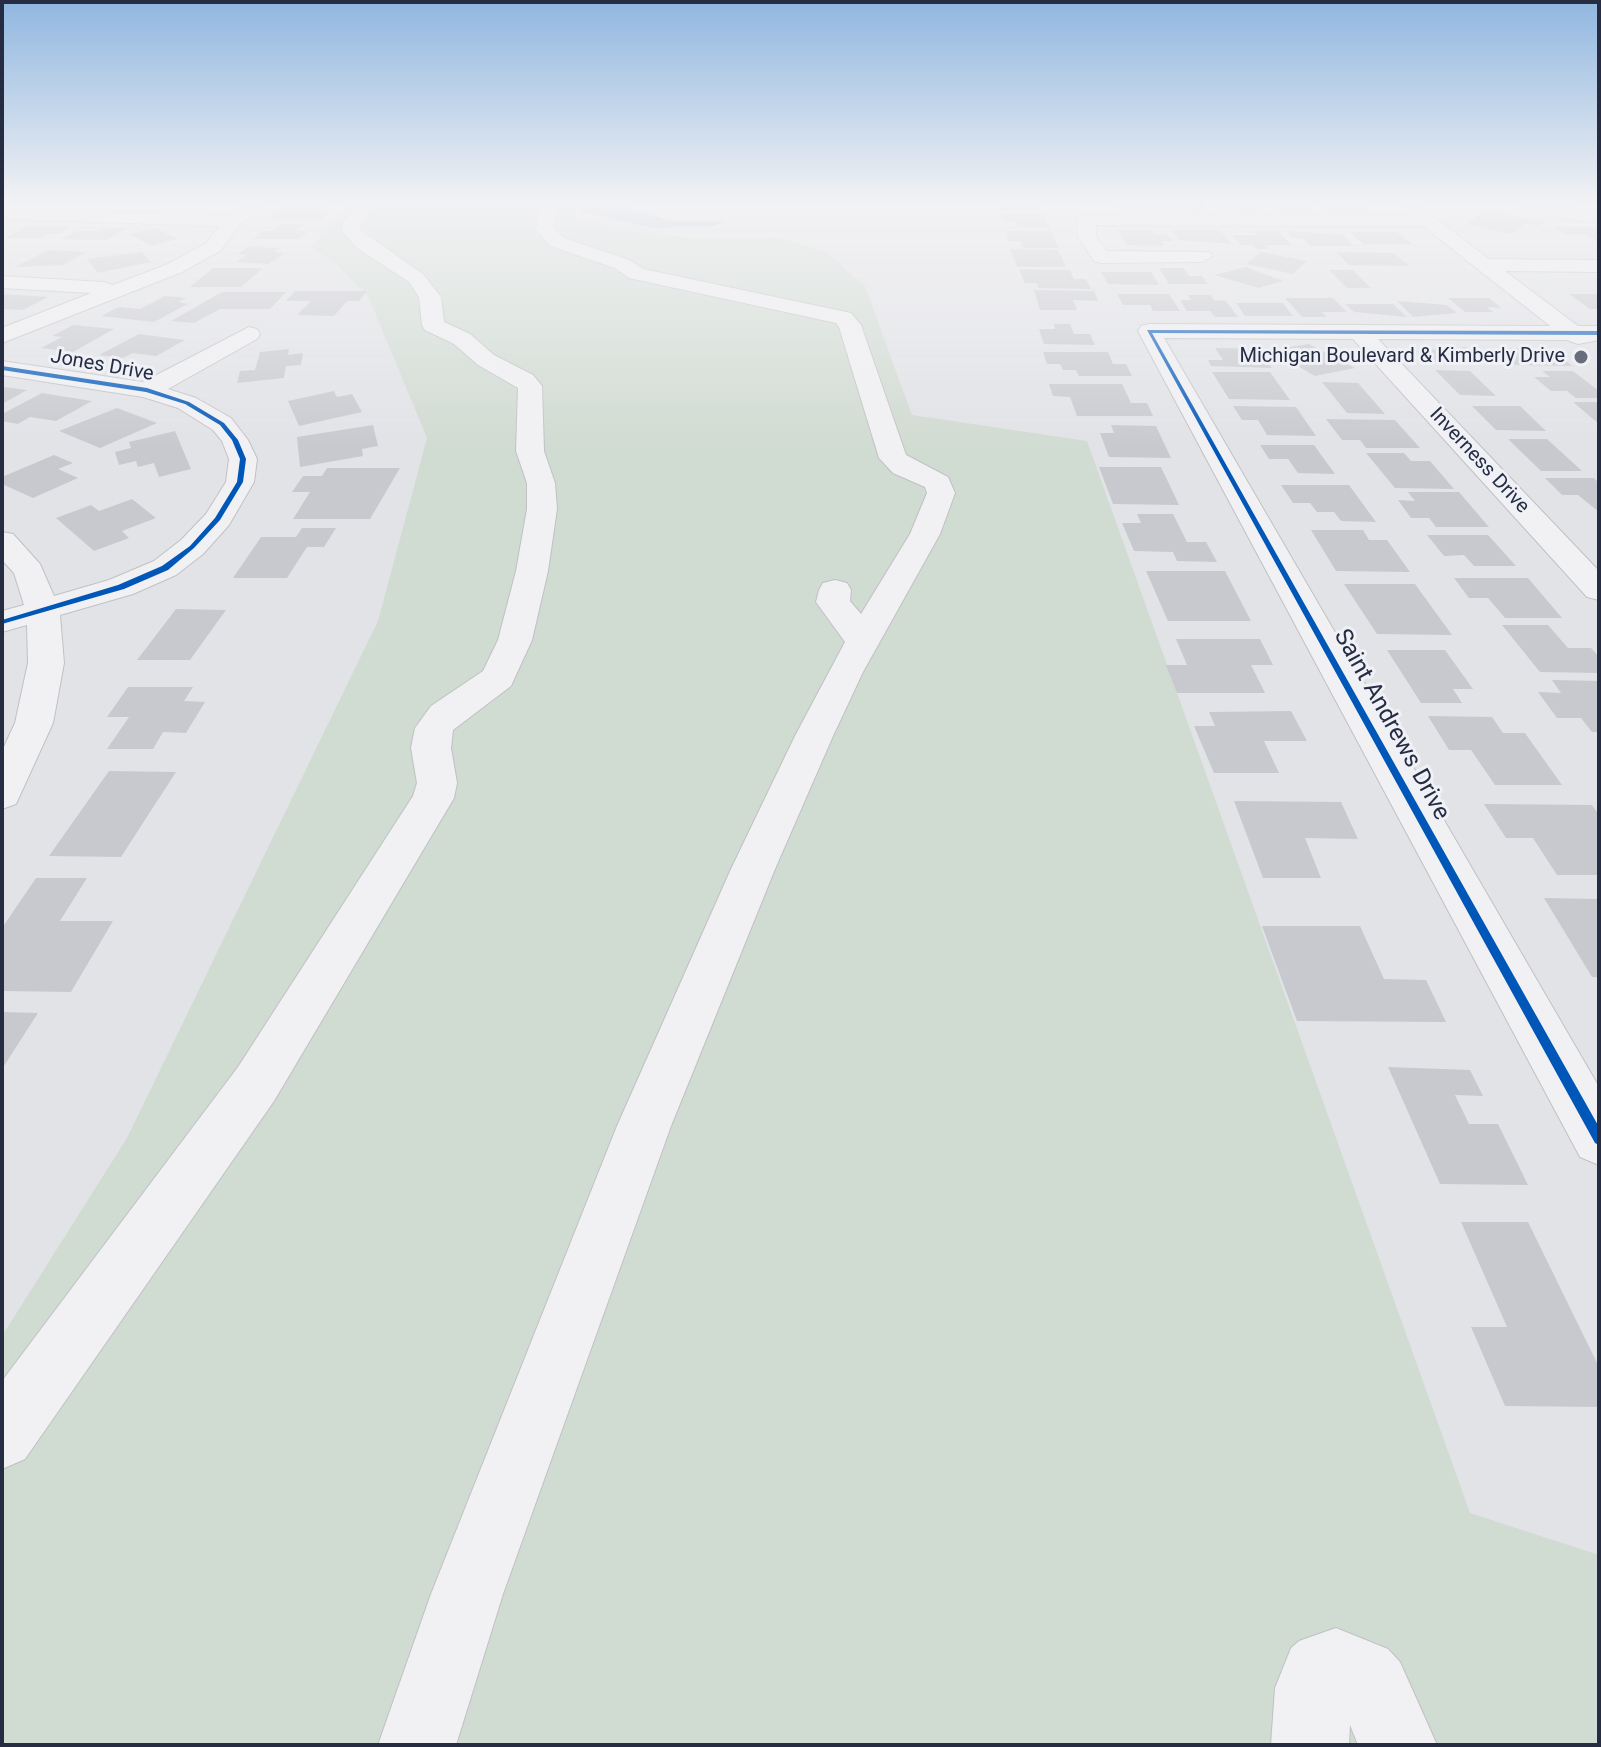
<!DOCTYPE html>
<html>
<head>
<meta charset="utf-8">
<style>
  body { margin:0 }
  #map { position:relative; width:1601px; height:1747px; overflow:hidden; background:#e2e3e7; font-family:Roboto,sans-serif }
  canvas { display:block }
  .frame { position:absolute; inset:0; border:4px solid #262d42; pointer-events:none }
</style>
</head>
<body>
<div id="map">
<canvas width="1601" height="1747"></canvas>
<div class="frame"></div>
</div>
<script>
const context = document.querySelector('canvas').getContext('2d');
context.lineJoin = 'round';
function fill(path, color) { context.fillStyle = color; context.fill(path, 'evenodd'); }
const poly = rows => new Path2D(rows.map(r => 'M' + r).join(''));
function trace(path, color, width, dash) { context.strokeStyle = color; context.lineWidth = width; context.lineCap = dash ? 'butt' : 'round'; context.setLineDash(dash || []); context.stroke(path); }
function write(font, color, halo, rows, align = 'center') {
  context.font = font + ' Roboto,sans-serif'; context.lineWidth = 6; context.setLineDash([]); context.textBaseline = 'middle'; context.strokeStyle = halo; context.fillStyle = color; for (const [text, x, y, turn = 0] of rows) {
    context.save(); context.translate(x, y); context.rotate((+turn || 0) * Math.PI / 180); context.textAlign = isNaN(turn) ? turn : align; if (halo) context.strokeText(text, 0, 0); context.fillText(text, 0, 0); context.restore();
  }
}
fill(poly([
  [349,204,574,204,574,216,633,231,694,238,778,237,826,252,865,286,912,415,1087,441,1470,1513,1599,1555,1599,1745,2,1745,2,1336,127,1138,378,621,427,438,368,296,337,265,311,247]
]), '#d0dbd1');
fill(poly([
  [583,204,622,204,628,209,674,221,726,221,714,226,654,228,580,212]
]), '#adbcd5');
fill(poly([
  [295,204,326,204,321,209,332,209,321,219,268,219,284,205],
  [998,204,1028,204,1039,206,1041,209,1000,209],
  [1115,204,1153,204,1157,209,1118,209],
  [1161,204,1202,204,1207,210,1165,209],
  [1211,204,1256,204,1262,210,1215,209],
  [1267,204,1307,204,1316,212,1271,209],
  [1330,204,1362,205,1369,211,1328,211,1321,205],
  [1488,210,1545,222,1538,226,1526,224,1511,234,1466,224],
  [1001,214,1043,214,1050,228,1018,228,1015,221,1004,221],
  [282,224,304,224,296,231,308,231,299,239,253,239,262,231,273,231],
  [27,226,73,226,59,234,48,234,40,238,5,238],
  [105,227,127,228,107,240,62,239,76,231,98,231],
  [1554,227,1599,227,1599,241,1585,235,1567,235],
  [156,228,177,239,151,246,130,234],
  [1117,230,1152,230,1155,234,1167,234,1173,241,1161,241,1164,246,1127,245],
  [1171,230,1220,230,1232,244,1179,240],
  [1005,231,1051,231,1059,248,1023,248,1020,241,1008,241],
  [1253,231,1277,231,1292,245,1266,245,1269,249,1257,249,1253,245,1241,245,1231,235,1256,235],
  [1286,231,1342,235,1354,246,1310,246,1303,238,1292,238],
  [1350,232,1397,232,1412,244,1363,244],
  [248,247,279,248,274,252,285,253,269,264,236,262,247,255,237,254],
  [1010,249,1058,250,1066,267,1017,267],
  [48,250,87,252,63,265,15,267],
  [142,252,151,262,98,273,87,259],
  [1261,252,1307,261,1293,274,1246,264],
  [1336,252,1394,253,1409,266,1349,265],
  [1246,267,1283,281,1259,288,1214,275],
  [213,268,263,268,241,287,190,287],
  [1159,268,1184,268,1189,276,1202,276,1208,284,1169,284],
  [1019,269,1070,270,1074,279,1086,279,1091,289,1039,288,1037,283,1025,283],
  [1329,270,1353,270,1371,288,1347,288],
  [1101,272,1151,272,1159,285,1108,284],
  [1034,290,1094,291,1098,301,1073,300,1077,310,1040,310],
  [295,291,367,291,359,301,347,301,334,316,297,315,311,301,286,301],
  [222,292,286,292,270,309,220,309,194,323,171,321],
  [2,294,48,297,23,310,2,309],
  [1117,294,1169,294,1180,311,1153,311,1150,305,1123,305],
  [1569,294,1599,294,1599,309,1590,309],
  [1188,295,1211,295,1214,300,1226,301,1238,317,1215,317,1210,311,1187,311,1180,300,1191,300],
  [165,296,186,298,178,302,188,304,154,322,101,316,119,307,140,309],
  [1285,298,1333,298,1347,312,1322,312,1327,317,1302,317],
  [1448,298,1489,298,1501,308,1487,307,1493,312,1465,312],
  [1397,301,1447,305,1457,313,1413,317],
  [1236,303,1283,303,1293,316,1245,316],
  [1345,304,1393,304,1407,317,1354,312],
  [1054,324,1070,324,1074,334,1090,334,1095,345,1044,344,1039,329,1055,329],
  [73,325,114,329,73,352,41,348,62,337,52,336],
  [139,334,185,340,156,356,133,353,122,358,99,355],
  [1309,344,1355,368,1315,376,1270,350],
  [1466,347,1486,358,1437,363,1419,351],
  [1215,348,1259,349,1272,368,1211,366,1208,360,1223,360],
  [1496,348,1524,348,1530,354,1558,354,1572,366,1515,365],
  [289,349,288,355,303,353,301,365,286,366,284,378,237,383,240,371,255,370,260,352],
  [1043,352,1108,352,1113,364,1126,364,1132,376,1079,376,1076,370,1063,370,1060,364,1047,364],
  [1435,370,1470,371,1496,396,1460,395],
  [1542,371,1573,371,1599,391,1599,398,1576,398,1567,391,1551,391,1534,377,1550,377],
  [1212,372,1270,372,1290,400,1229,399],
  [1322,382,1358,383,1385,414,1347,413],
  [1049,384,1122,384,1131,403,1147,403,1153,416,1077,416,1070,397,1053,396],
  [2,388,4,387,27,390,2,404],
  [334,391,337,397,352,394,362,412,299,426,288,401],
  [42,393,92,401,56,421,30,417,18,424,2,421,2,414],
  [1573,402,1599,402,1599,424],
  [1233,406,1296,407,1316,436,1267,435,1258,420,1242,420],
  [1472,406,1520,406,1546,431,1496,430],
  [117,408,157,423,100,448,59,431],
  [1326,419,1395,420,1420,448,1366,448,1360,440,1342,440],
  [373,425,378,446,362,449,363,456,300,467,297,437],
  [1111,425,1156,426,1171,458,1109,457,1100,433,1114,433],
  [175,431,191,469,159,477,154,463,138,467,136,461,119,465,115,452,131,448,129,442],
  [1508,439,1547,439,1582,471,1541,471],
  [1260,445,1314,445,1335,474,1298,473,1288,459,1269,459],
  [1366,453,1404,453,1411,461,1430,461,1454,489,1395,488],
  [54,455,73,463,58,469,78,478,33,498,2,484,2,477],
  [1099,467,1161,467,1179,505,1113,504],
  [327,468,400,468,370,519,293,519,310,492,292,492,303,476,322,476],
  [1545,478,1594,478,1599,483,1599,512,1578,495,1562,495],
  [1281,485,1349,485,1376,522,1341,521,1334,512,1317,512,1310,503,1293,503],
  [1408,492,1459,492,1489,527,1436,527,1429,518,1411,518,1398,500,1415,501],
  [132,499,156,518,122,531,129,538,94,551,56,518,91,505,99,511],
  [1137,514,1173,514,1187,542,1206,542,1217,562,1177,561,1173,552,1134,551,1122,523,1141,523],
  [302,528,336,528,324,547,307,547,287,578,233,578,261,537,296,537],
  [1311,530,1363,530,1369,540,1387,540,1410,572,1336,571],
  [1427,535,1488,535,1516,566,1474,566,1464,555,1444,556],
  [1146,571,1225,571,1251,621,1168,621],
  [1454,578,1528,578,1562,618,1505,618,1488,598,1469,598],
  [1344,584,1415,584,1452,635,1377,634],
  [176,609,226,610,190,660,137,660],
  [1502,625,1548,625,1568,648,1591,648,1599,657,1599,673,1540,672],
  [1176,639,1260,639,1273,665,1251,665,1265,693,1177,693,1166,665,1187,665],
  [1387,650,1445,650,1473,689,1453,689,1462,703,1421,703],
  [1552,680,1599,681,1599,732,1592,732,1581,718,1557,718,1538,692,1561,693],
  [128,687,193,687,184,701,205,702,186,733,163,732,153,749,107,749,129,717,107,717],
  [1291,711,1307,741,1264,741,1279,773,1214,773,1194,726,1215,726,1209,712],
  [1428,716,1492,717,1503,733,1525,733,1562,785,1495,785,1471,750,1449,750],
  [109,771,176,772,121,857,49,856],
  [1234,801,1341,802,1358,839,1305,838,1321,878,1263,878],
  [1484,804,1592,805,1599,815,1599,875,1557,875,1533,838,1506,838],
  [36,878,87,878,60,921,113,921,71,992,2,991,2,928],
  [1544,898,1599,899,1599,977,1592,977],
  [1262,926,1360,926,1384,979,1426,980,1446,1022,1297,1021],
  [2,1012,38,1013,2,1069],
  [1388,1067,1470,1070,1483,1096,1455,1095,1469,1124,1498,1124,1528,1185,1440,1184],
  [1461,1222,1528,1222,1599,1367,1599,1407,1505,1406,1471,1327,1507,1327]
]), '#c8c9ce');
const minor = poly([
  [245,204,265,204,240,225,220,251,182,272,2,343,2,328,91,293,2,288,2,276,104,282,113,285,168,264,206,243,220,226,2,219,2,209,230,215,245,204],
  [360,204,378,204,361,223,360,230,423,274,441,297,444,322,470,334,494,355,533,375,542,386,544,451,555,483,557,509,548,571,532,640,511,686,453,730,451,748,457,783,454,798,274,1101,25,1459,2,1469,2,1381,238,1067,413,796,417,783,411,748,415,728,431,706,483,671,498,640,516,571,527,509,527,483,516,451,518,388,478,365,454,344,425,330,422,325,419,297,409,282,357,248,342,231,343,222,360,204],
  [528,204,554,207,557,211,554,228,564,238,629,260,643,269,851,313,861,325,906,455,948,477,955,493,940,534,863,672,833,736,775,869,671,1126,503,1594,456,1745,378,1745,431,1594,617,1126,731,869,795,736,845,642,816,602,819,590,823,583,835,580,847,583,851,590,850,601,861,614,910,534,927,493,925,487,893,473,879,458,839,327,836,323,629,278,615,268,550,246,536,229,539,213,528,204],
  [1397,204,1417,204,1489,259,1599,260,1599,272,1505,271,1578,326,1599,326,1599,340,1578,344,1567,340,1378,339,1599,571,1599,600,1587,597,1353,339,1164,338,1599,1087,1599,1165,1580,1157,1138,331,1141,326,1149,324,1550,326,1423,226,1096,225,1096,237,1107,251,1210,252,1213,256,1203,262,1101,263,1094,261,1078,237,1077,220,1086,215,1409,215,1397,204],
  [1519,204,1546,204,1599,213,1599,223,1555,218,1519,204],
  [249,327,257,329,260,334,257,339,168,389,196,398,231,418,248,440,257,459,254,482,229,525,203,554,176,575,133,594,60,615,64,663,53,723,16,804,2,809,2,751,15,723,28,663,27,625,2,632,2,611,24,605,14,573,2,560,2,532,13,534,40,564,54,596,109,580,154,561,181,540,206,514,226,482,229,459,222,441,213,430,178,408,143,397,2,375,2,361,143,382,249,327],
  [1336,1628,1388,1649,1400,1662,1437,1745,1358,1745,1350,1725,1349,1745,1271,1745,1275,1688,1291,1648,1299,1641,1336,1628]
]);
trace(minor, '#c0c1c5', 2);
fill(minor, '#f1f1f4');
fill(poly([
  [1147,330,1599,331,1599,335,1152,333,1599,1127,1599,1145,1595,1143,1147,330],
  [2,366,147,388,189,402,224,423,238,440,246,459,243,482,220,520,194,548,168,570,124,589,2,624,2,620,118,585,162,566,190,546,215,518,237,482,240,459,232,440,220,425,185,404,146,392,2,370,2,366]
]), '#0057b8');
const sky = context.createLinearGradient(0, 0, 0, 449);
sky.addColorStop(0, '#90b7e0');
sky.addColorStop(0.45, '#f2f2f4');
sky.addColorStop(1, '#f2f2f400');
context.fillStyle = sky;
context.fillRect(0, 0, 1601, 449);
for (const [x, y, r, color] of [
  [1581,357,8,"#686d7c"]
]) { const dot = new Path2D(); dot.arc(x, y, r, 0, 2 * Math.PI); context.fillStyle = color; context.fill(dot); trace(dot, '#eff1f7', 3); }
write('20px', '#262d42', '#eff1f7', [
  ["Michigan Boulevard & Kimberly Drive",1565,357]
], 'right');
write('20px', '#262d42', '#eff1f7', [
  ["Jones Drive",102,366,10],
  ["Inverness Drive",1479,461,47]
]);
write('24px', '#262d42', '#eff1f7', [
  ["Saint Andrews Drive",1391,725,61]
]);
</script>
</body>
</html>
